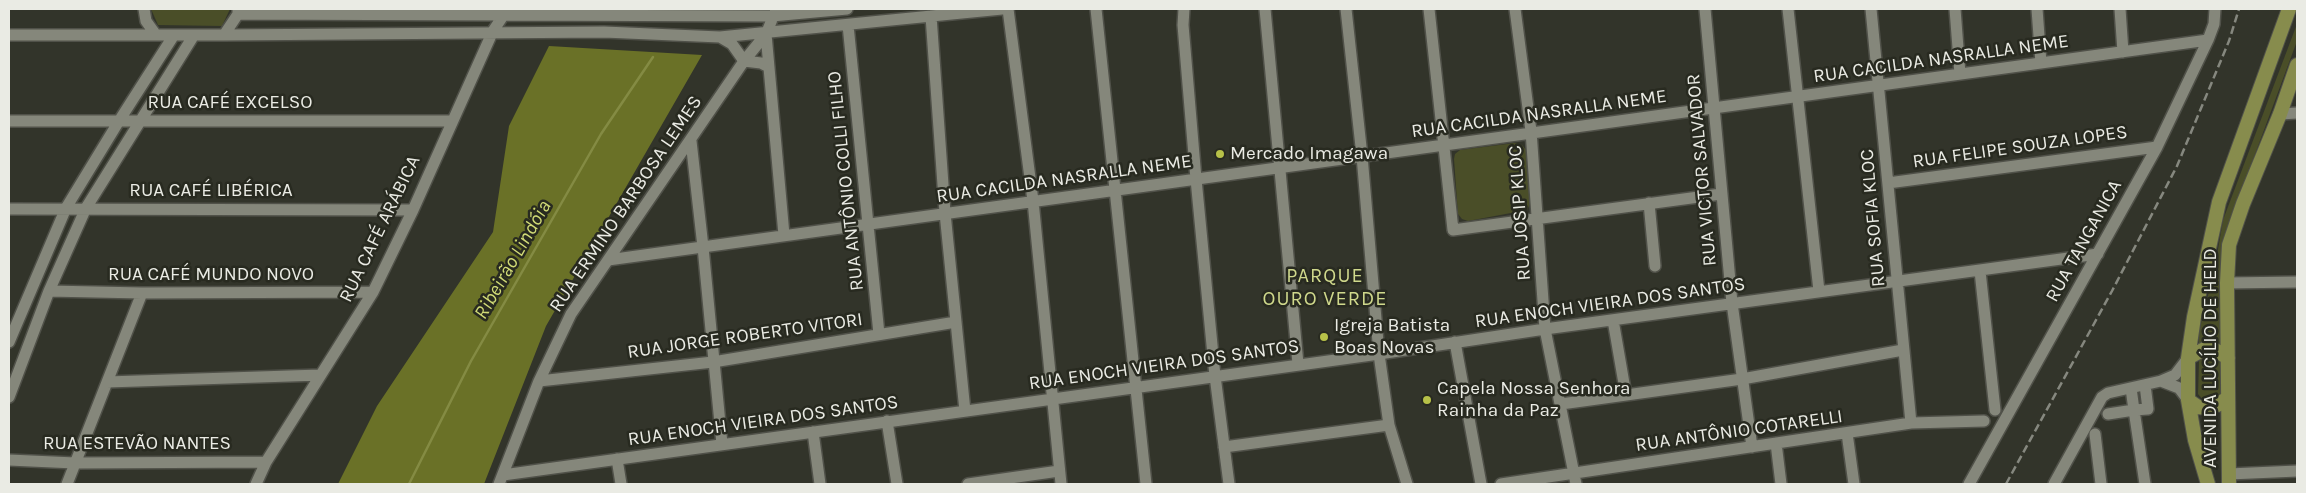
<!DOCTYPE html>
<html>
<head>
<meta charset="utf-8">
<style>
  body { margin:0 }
  #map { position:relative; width:2306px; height:493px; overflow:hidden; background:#32342a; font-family:Karla,sans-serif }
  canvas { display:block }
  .frame { position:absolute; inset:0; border:10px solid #eaebe4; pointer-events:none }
</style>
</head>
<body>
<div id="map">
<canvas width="2306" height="493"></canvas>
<div class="frame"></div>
</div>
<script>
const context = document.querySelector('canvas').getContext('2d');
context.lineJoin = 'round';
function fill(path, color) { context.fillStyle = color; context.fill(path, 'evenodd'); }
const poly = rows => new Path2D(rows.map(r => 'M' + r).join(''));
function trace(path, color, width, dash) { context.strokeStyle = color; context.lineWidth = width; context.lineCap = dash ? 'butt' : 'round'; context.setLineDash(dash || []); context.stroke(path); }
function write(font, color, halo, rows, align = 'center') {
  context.font = font + ' Karla,sans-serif'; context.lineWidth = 5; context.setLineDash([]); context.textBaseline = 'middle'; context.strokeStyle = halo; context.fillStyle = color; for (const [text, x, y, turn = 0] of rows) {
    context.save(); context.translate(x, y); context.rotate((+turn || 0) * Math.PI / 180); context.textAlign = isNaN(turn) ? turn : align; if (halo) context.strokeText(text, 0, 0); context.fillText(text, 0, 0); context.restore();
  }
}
fill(poly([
  [151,9,230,9,222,26,158,25],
  [2297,24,2297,41,2231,219,2223,345,2209,341,2199,344,2199,332,2215,267,2223,220],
  [1515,143,1522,145,1526,150,1530,204,1527,210,1468,221,1462,219,1458,214,1454,159,1455,154,1460,150],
  [2207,355,2217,356,2222,363,2222,394,2219,401,2204,401,2198,394,2199,361]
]), '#4a4e28');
fill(poly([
  [549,46,702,55,546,326,484,484,338,484,377,406,493,232,509,126]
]), '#6a7127');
trace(poly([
  [409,484,471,361,601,134,653,57]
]), '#848b43', 2.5);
const minor = poly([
  [144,9,146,21,156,35],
  [1008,9,1033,201,1061,484],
  [1096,9,1146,484],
  [1184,9,1183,25,1196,179,1215,376,1229,484],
  [1265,9,1298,364],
  [1346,9,1362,156,1379,354,1389,425,1407,484],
  [1429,9,1453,230,1721,194],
  [1515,9,1531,131,1545,329,1576,484],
  [1705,9,1732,303,1752,447],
  [1788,9,1819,291],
  [1871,9,1911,423],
  [1955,9,1960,74],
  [2037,9,2041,63],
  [2120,9,2123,52],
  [238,14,772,16,847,9],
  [931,16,945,213,965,411],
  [848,25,879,334],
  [766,34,784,235],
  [9,35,224,35,604,32,720,37,1002,9],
  [224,35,238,14,238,9],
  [720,37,732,44,744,61],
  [744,61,761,63,769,67],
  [2280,114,2297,113],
  [9,121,451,121],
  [691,141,703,247,722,444],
  [1888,183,2157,147],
  [1649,203,1655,266],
  [9,209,413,210],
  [608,260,2208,40],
  [1980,271,1995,410],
  [2227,283,2297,282],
  [49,291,142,293,373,292],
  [1613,320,1626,395],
  [9,342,66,208,119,121,174,35],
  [1455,342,1481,484],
  [539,381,713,362,956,322],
  [2161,381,2179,388,2188,400],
  [107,382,320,375],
  [2145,385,2148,409,2134,410,2145,484],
  [9,397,49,291,86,208,194,35],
  [1561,404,1742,379,1903,350],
  [2108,414,2134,410,2131,388],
  [887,421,897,484],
  [813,432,820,484],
  [1847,433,1854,484],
  [2095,434,2101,484],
  [1776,443,1781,484],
  [1224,447,1389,425],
  [617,459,621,484],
  [9,460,75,463,266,462],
  [2229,474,2297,471],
  [503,475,1379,354,1545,329,2098,254],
  [67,484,142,293],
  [256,484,266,462,373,292,413,210,493,31,507,10],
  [499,484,539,381,571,314,744,61,766,34,776,10],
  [968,484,1059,471],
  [1501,484,1911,423,1984,421],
  [1969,484,2157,147,2208,40,2214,24,2215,9],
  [2054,484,2102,397,2108,393,2161,381,2175,375,2188,358]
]);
const major = poly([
  [2188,358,2206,348,2215,350,2228,358],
  [2188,400,2198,407,2208,408,2217,405,2228,398],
  [2208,484,2195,440,2188,400,2188,358,2194,317,2219,202,2289,9],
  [2229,484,2227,283,2229,245,2243,204,2280,114,2297,65]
]);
trace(minor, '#505149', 14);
trace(major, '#505149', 16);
trace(minor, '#85877b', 11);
trace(major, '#878c4d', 14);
trace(poly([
  [2006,484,2112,291,2177,166,2229,41,2239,9]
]), '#86887f', 2.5, [8, 4]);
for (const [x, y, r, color] of [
  [1220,154,5,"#b7c148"],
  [1324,337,5,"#b7c148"],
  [1427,400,5,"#b7c148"]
]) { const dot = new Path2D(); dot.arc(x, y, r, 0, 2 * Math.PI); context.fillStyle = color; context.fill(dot); trace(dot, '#282a20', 2); }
write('19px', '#eaebe4', '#282a20', [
  ["RUA CACILDA NASRALLA NEME",1941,59,-8],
  ["RUA CAFÉ EXCELSO",230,103],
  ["RUA CACILDA NASRALLA NEME",1539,114,-8],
  ["RUA FELIPE SOUZA LOPES",2020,147,-8],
  ["RUA VICTOR SALVADOR",1702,170,-95],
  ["RUA CACILDA NASRALLA NEME",1064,179,-8],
  ["RUA ANTÔNIO COLLI FILHO",846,181,-96],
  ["RUA CAFÉ LIBÉRICA",211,191],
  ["RUA ERMINO BARBOSA LEMES",626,204,-56],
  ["RUA JOSIP KLOC",1520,213,-94],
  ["RUA SOFIA KLOC",1873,218,-95],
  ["RUA CAFÉ ARÁBICA",380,229,-64],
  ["RUA TANGANICA",2084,241,-61],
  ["RUA CAFÉ MUNDO NOVO",211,275],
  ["RUA ENOCH VIEIRA DOS SANTOS",1610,303,-8],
  ["RUA JORGE ROBERTO VITORI",745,336,-8],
  ["AVENIDA LUCÍLIO DE HELD",2211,358,-90],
  ["RUA ENOCH VIEIRA DOS SANTOS",1164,365,-8],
  ["RUA ENOCH VIEIRA DOS SANTOS",763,421,-8],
  ["RUA ANTÔNIO COTARELLI",1739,431,-8],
  ["RUA ESTEVÃO NANTES",137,444]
]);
write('19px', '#eaebe4', '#282a20', [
  ["Mercado Imagawa",1230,154],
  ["Igreja Batista",1334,326],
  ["Boas Novas",1334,348],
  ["Capela Nossa Senhora",1437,389],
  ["Rainha da Paz",1437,411]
], 'left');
write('italic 20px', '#d1db76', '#282a20', [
  ["Ribeirão Lindóia",513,260,-60]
]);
context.letterSpacing = '1px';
write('20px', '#d0d98c', '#282a20', [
  ["PARQUE",1325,276],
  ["OURO VERDE",1325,299]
]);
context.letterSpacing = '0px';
</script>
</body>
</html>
